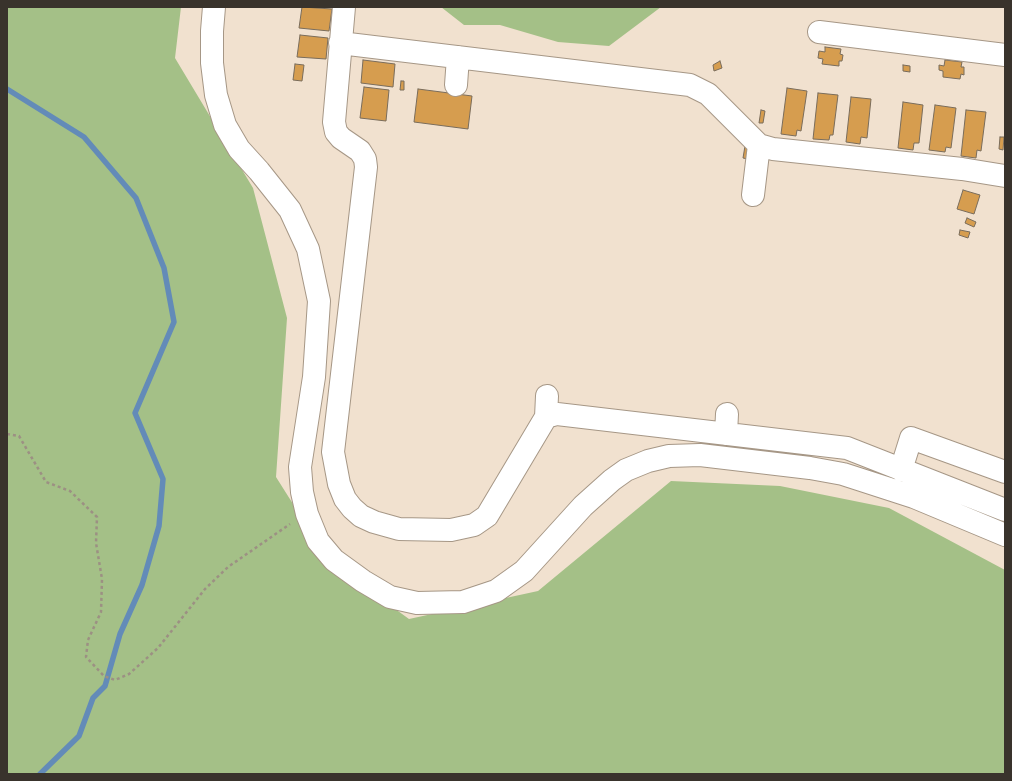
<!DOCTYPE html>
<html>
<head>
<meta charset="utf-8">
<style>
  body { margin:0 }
  #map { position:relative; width:1012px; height:781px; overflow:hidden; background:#f1e1cf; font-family:"Noto Sans",sans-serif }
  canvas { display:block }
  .frame { position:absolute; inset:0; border:8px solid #39332c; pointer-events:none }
</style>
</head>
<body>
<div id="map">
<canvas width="1012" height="781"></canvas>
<div class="frame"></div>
</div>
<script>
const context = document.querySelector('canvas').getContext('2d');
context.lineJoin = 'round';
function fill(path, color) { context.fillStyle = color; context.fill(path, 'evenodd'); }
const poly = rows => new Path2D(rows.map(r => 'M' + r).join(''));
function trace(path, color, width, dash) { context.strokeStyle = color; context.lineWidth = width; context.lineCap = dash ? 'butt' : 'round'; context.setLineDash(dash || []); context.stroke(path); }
fill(poly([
  [7,7,181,7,175,58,253,188,287,318,276,477,329,561,409,619,538,591,671,481,780,486,889,508,1005,570,1005,774,7,774],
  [441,7,661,7,609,46,558,42,500,25,464,25]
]), '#a4c087');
trace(poly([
  [7,89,84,137,136,198,164,268,174,322,135,413,163,479,159,526,142,585,120,634,105,686,93,698,79,736,40,774]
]), '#638bb8', 5.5);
const building = poly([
  [302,7,332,9,329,31,299,28,302,7],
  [300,35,328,38,326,59,297,57,300,35],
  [825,47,841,49,840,54,843,55,842,61,839,61,839,66,822,64,823,59,818,58,819,51,825,52,825,47],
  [363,60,395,64,393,87,361,83,363,60],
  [945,60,962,62,961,67,964,67,964,75,961,74,960,79,943,77,943,71,939,70,939,65,944,66,945,60],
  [720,61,722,68,714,71,713,65,720,61],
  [295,64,304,65,302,81,293,80,295,64],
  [903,65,910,66,910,72,903,71,903,65],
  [401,81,404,81,404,90,400,90,401,81],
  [364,87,389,90,386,121,360,118,364,87],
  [787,88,807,91,801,131,797,130,796,136,781,134,787,88],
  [418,89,472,96,468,129,414,122,418,89],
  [818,93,838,95,833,135,830,135,829,140,813,139,818,93],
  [851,97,871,99,867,138,861,137,860,144,846,142,851,97],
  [903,102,923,105,919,143,914,143,913,150,898,148,903,102],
  [935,105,956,108,951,148,946,147,945,152,929,150,935,105],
  [761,110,765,111,763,123,759,123,761,110],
  [966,110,986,112,981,151,977,150,976,158,961,156,966,110],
  [1000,137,1004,137,1003,150,999,149,1000,137],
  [745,146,749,146,748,159,743,158,745,146],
  [963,190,980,195,974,214,957,209,963,190],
  [967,218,976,222,974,227,965,223,967,218],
  [960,230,970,232,968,238,959,235,960,230]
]);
fill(building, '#d69d4f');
trace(building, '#796c5b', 1);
const minor = poly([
  [214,7,212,31,212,63,216,95,225,125,239,149,259,171,290,210,308,249,319,301,314,377,300,467,302,492,307,514,318,541,334,560,363,581,390,597,417,603,463,602,496,591,524,571,583,506,612,480,626,470,648,461,669,456,700,455,810,468,843,474,914,497,1005,535],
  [344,7,334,122,336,132,341,138,360,151,365,159,366,167,333,452,339,484,345,499,352,508,361,516,374,522,399,529,451,530,474,525,487,516,546,417,557,414,847,448,1005,510],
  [819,32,1005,55],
  [340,43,690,85,708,94,759,145,773,149,962,169,1005,176],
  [456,85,458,57],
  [753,195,759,145],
  [546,417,547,396],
  [726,434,727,414],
  [901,470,911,438,1005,472]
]);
trace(minor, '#a69786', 24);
trace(poly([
  [7,434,19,436,46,482,70,491,97,517,96,543,102,579,101,612,88,640,86,657,104,676,115,680,129,674,158,648,205,589,228,567,290,524]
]), '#9c9083', 2.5, [3, 3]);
trace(minor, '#fff', 22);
</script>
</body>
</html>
